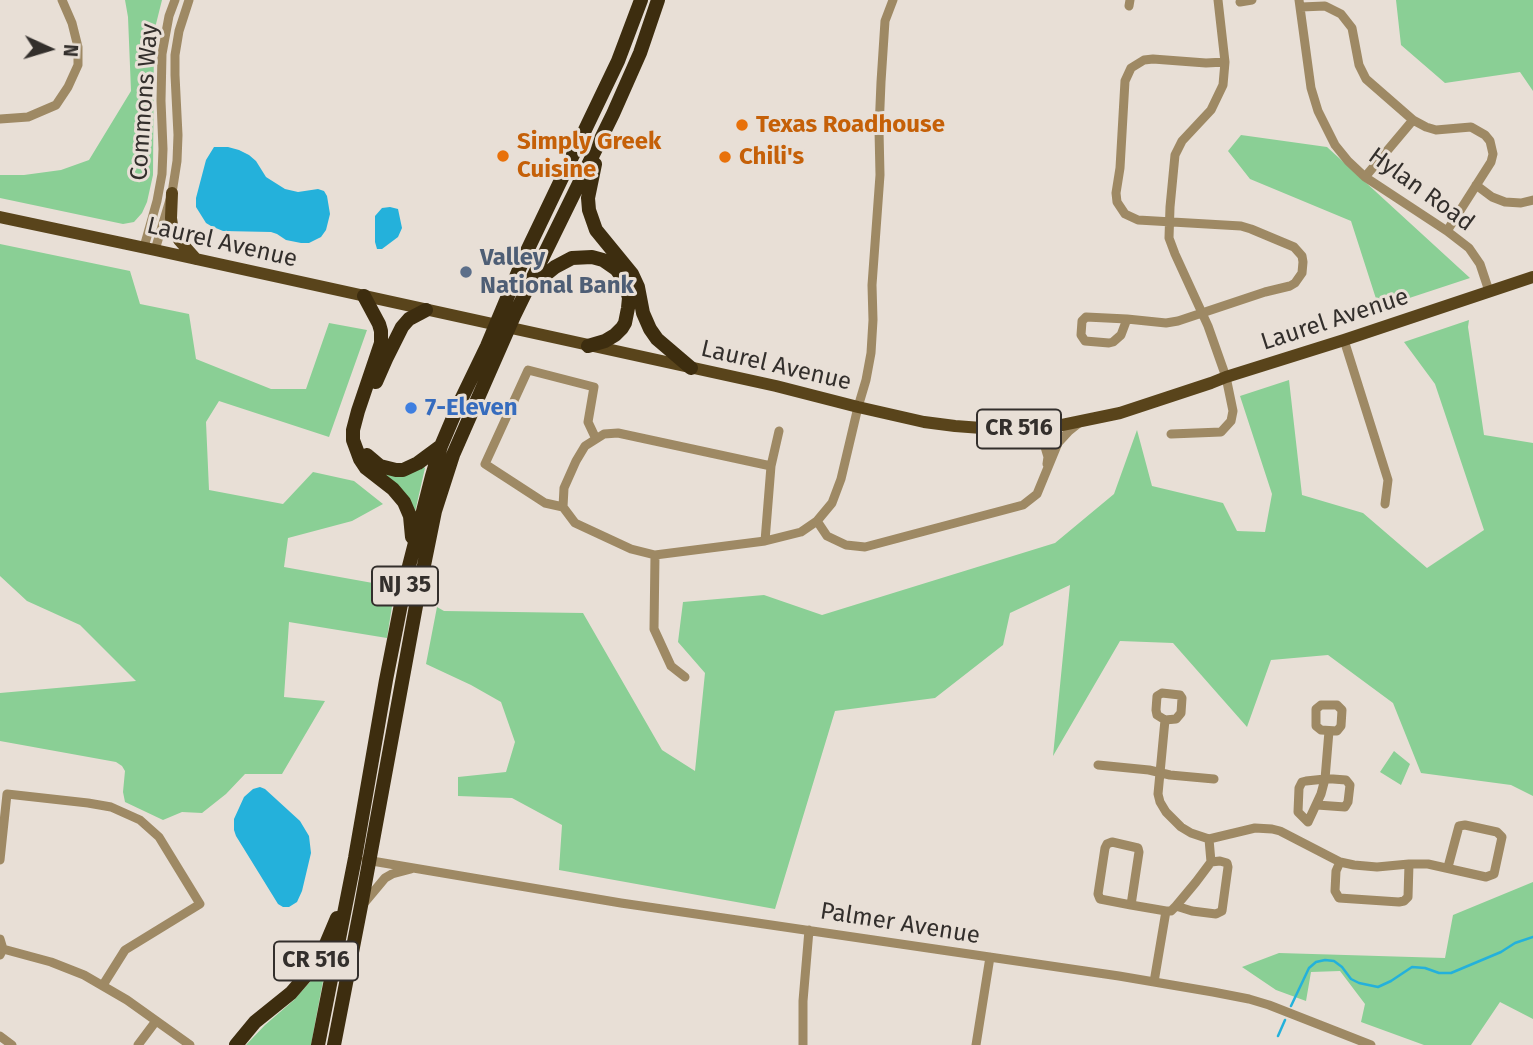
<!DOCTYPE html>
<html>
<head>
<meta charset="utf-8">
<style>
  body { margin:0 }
  #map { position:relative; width:1533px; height:1045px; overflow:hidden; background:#e8dfd6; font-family:"Fira Sans",sans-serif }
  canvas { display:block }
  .north { position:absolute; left:14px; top:14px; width:70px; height:70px; -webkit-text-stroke:5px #e8dfd6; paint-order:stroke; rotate:94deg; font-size:19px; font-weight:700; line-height:28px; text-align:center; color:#332f2c }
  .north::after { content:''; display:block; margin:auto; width:24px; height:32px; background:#332f2c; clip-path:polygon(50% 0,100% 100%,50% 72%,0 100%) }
</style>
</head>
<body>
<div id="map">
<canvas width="1533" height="1045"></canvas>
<div class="north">N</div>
</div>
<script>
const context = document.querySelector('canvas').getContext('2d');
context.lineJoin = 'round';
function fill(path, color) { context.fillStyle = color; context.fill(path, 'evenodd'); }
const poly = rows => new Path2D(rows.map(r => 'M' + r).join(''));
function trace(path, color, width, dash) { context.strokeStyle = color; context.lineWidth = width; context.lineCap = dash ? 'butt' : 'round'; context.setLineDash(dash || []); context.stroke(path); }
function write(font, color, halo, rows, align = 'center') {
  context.font = font + ' "Fira Sans",sans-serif'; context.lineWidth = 6; context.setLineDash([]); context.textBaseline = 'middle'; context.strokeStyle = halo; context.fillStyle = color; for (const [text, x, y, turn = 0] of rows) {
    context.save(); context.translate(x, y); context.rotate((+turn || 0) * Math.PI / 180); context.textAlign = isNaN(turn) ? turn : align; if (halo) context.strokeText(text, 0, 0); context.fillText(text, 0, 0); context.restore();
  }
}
fill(poly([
  [125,0,162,0,154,32,153,175,147,202,142,213,134,222,123,224,0,198,0,175,24,175,61,170,89,160,131,91,128,17],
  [1396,0,1533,0,1533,91,1520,72,1445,83,1401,45],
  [1241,135,1327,147,1470,278,1379,308,1351,221,1250,179,1228,151],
  [0,244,130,271,140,304,189,314,196,359,271,389,306,389,329,323,367,330,329,437,219,401,206,422,209,490,283,504,313,472,354,481,383,504,352,521,288,538,284,567,395,587,387,638,289,622,284,697,325,701,282,774,245,774,226,794,202,813,182,812,163,820,125,802,123,792,125,771,122,766,116,762,0,741,0,693,136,681,80,625,27,601,0,576],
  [1469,320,1468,327,1484,435,1533,443,1533,796,1511,785,1421,773,1393,703,1328,655,1271,660,1247,727,1173,643,1120,641,1053,756,1070,585,1010,613,1003,645,935,698,835,711,775,909,559,870,562,825,512,798,458,796,458,777,506,772,515,742,501,702,471,685,426,664,437,607,444,611,583,613,662,750,695,771,705,673,678,642,683,602,764,595,822,615,1055,543,1114,494,1137,430,1152,486,1223,503,1237,531,1265,532,1272,494,1240,396,1289,380,1302,495,1363,513,1427,568,1484,530,1435,384,1404,342],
  [424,467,425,468,415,512,379,471],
  [1394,751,1410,764,1401,785,1380,772],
  [1533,882,1533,1019,1500,1002,1471,1045,1424,1045,1361,1022,1365,1004,1340,971,1311,972,1306,1001,1276,990,1242,967,1279,953,1445,958,1453,915],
  [323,963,326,965,311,1045,246,1045,265,1025,294,1000,317,974]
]), '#8acf95');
fill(poly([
  [214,147,228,147,239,150,249,155,256,161,266,177,285,189,298,192,318,189,324,191,327,196,330,214,326,230,321,237,309,243,301,243,286,240,277,234,271,232,223,231,211,226,206,223,196,207,196,198,206,160],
  [390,207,398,209,402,228,398,237,382,249,377,249,375,242,375,216,382,208],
  [260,787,265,789,300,821,309,836,311,853,302,891,297,902,289,907,283,907,278,904,236,836,234,830,234,819,244,797,253,789]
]), '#24b1db');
trace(poly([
  [1291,1006,1309,968,1316,962,1325,960,1334,961,1342,967,1351,979,1359,983,1378,987,1391,981,1412,967,1425,968,1439,973,1451,973,1501,952,1515,943,1533,937],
  [1278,1036,1285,1020]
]), '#24b1db', 2.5);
trace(poly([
  [1299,0,1311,88,1318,111,1335,145,1348,161,1365,177,1447,231,1469,248,1480,264,1489,291],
  [1240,2,1252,0],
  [1129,6,1130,0],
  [1301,7,1325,6,1341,14,1352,28,1359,65,1366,79,1413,120,1426,127,1436,130,1471,127,1485,135,1490,141,1493,154,1491,162,1447,231],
  [0,119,28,117,56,105,68,87,78,65,78,47,72,23,62,0],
  [1365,177,1413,120],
  [1476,185,1492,197,1505,202,1521,203,1533,200],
  [144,247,157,201,162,174,163,149,161,101,162,54,169,16,175,0],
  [155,250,172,193,177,161,178,135,175,75,175,55,179,31,189,0],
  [1086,317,1127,319,1121,335,1113,342,1109,343,1085,341,1081,335,1082,321,1086,317],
  [1127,319,1166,323,1178,321,1265,292,1290,286,1295,283,1302,273,1303,262,1302,256,1294,247,1251,229,1241,226,1138,220,1125,214,1117,202,1116,193,1120,168,1125,81,1131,68,1144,60,1153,59,1206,63,1225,62],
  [1344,340,1388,480,1385,504],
  [1039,427,1048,457,1047,464],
  [1171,434,1221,432,1231,421,1233,411,1226,377,1208,326,1175,254,1169,238,1170,207,1175,155,1182,141,1211,110,1223,85,1225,62,1218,0],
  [771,466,618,433,604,434,585,446,576,461,564,488,563,507,575,523,631,549,655,555,765,541,801,532,817,521,832,503,841,479,858,407,866,380,871,353,873,320,872,285,880,175,879,130,881,82,885,21,893,0],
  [563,507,545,503,485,464,528,370,594,387,588,422,596,439],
  [817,521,827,536,846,545,865,547,1023,505,1037,494,1058,443,1069,431,1079,423],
  [765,541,771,466,779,431],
  [655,555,654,629,671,666,685,677],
  [1162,693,1180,695,1182,698,1181,713,1176,719,1165,720,1157,715,1156,710,1157,696,1162,693],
  [1321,705,1337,705,1342,710,1341,726,1337,731,1321,730,1316,726,1316,709,1321,705],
  [1165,720,1158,794,1160,802,1166,812,1181,827,1191,833,1209,839,1255,828,1272,829,1280,831,1340,862,1354,865,1377,867,1409,864,1428,864,1486,877,1494,874,1502,837,1497,832,1465,825,1459,826,1448,867],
  [1098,765,1149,770,1170,775,1214,779],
  [1317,805,1345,807,1348,802,1350,785,1346,780,1333,779,1325,779,1306,781,1302,782,1299,788,1298,812,1308,822,1321,794,1325,779,1329,731],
  [1112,842,1138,848,1139,852,1131,905,1100,899,1098,894,1105,848,1107,844,1112,842],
  [0,860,7,794,88,803,111,807,140,820,159,837,200,904,125,950,103,985],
  [366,860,621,903,1119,976,1213,992,1249,999,1269,1005,1371,1045],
  [1340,862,1336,871,1335,891,1339,898,1399,902,1404,901,1408,897,1409,864],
  [365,902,385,878,392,874,411,869],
  [1131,905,1166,911],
  [1176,906,1192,911,1216,914,1222,911,1228,867,1227,863,1220,861,1211,862],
  [1166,911,1171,911,1176,906,1196,882,1211,862,1209,839],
  [0,939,3,949,0,955],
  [3,949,51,962,84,975,127,1000,190,1045],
  [1154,982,1166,911],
  [0,1036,12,1045],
  [138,1045,156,1021],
  [803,1045,803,1001,809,930],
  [976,1045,990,957]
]), '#9e8964', 9);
trace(poly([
  [172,193,171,218,172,225,179,240,196,259],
  [0,217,155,250,776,386,858,407,924,422,955,426,995,429,1062,425,1120,413,1211,383,1226,377,1344,340,1533,277]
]), '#59441b', 12);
trace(poly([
  [595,164,588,198,589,210,596,230,632,274,638,287,643,313,650,329,657,339,691,368],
  [534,284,555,267,572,258,592,257,603,260,616,269,624,280,629,298,628,308,625,323,622,328,615,335,605,341,588,346],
  [364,296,379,324,381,331,381,343,358,411,353,430,353,440,360,459,366,468,393,489,404,502,410,516,412,537],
  [376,382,387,357,402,327,409,319,426,310],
  [367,455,380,466,396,470,403,470,418,463,441,446],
  [236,1045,255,1022,291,993,310,971,326,944,337,918],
  [318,1045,355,858,386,680,407,574,432,476,441,446,458,406,487,346,526,253,618,61,641,0],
  [334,1045,361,906,418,595,435,511,453,455,514,316,613,114,640,53,658,0]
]), '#3d2d0f', 14);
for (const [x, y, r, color] of [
  [742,125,7,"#e8710a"],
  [503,156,7,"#e8710a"],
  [725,157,7,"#e8710a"],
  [466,272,7,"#5c6f8a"],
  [411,408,7,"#3f7fe0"]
]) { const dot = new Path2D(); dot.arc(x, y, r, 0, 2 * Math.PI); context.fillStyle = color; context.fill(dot); trace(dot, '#e8dfd6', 2.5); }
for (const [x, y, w] of [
  [1019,429,84],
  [405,586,66],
  [316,961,84]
]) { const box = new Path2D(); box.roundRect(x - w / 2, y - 19.5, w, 39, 5); context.fillStyle = '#e8dfd6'; context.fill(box); trace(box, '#332f2c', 2); }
write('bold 23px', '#332f2c', null, [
  ["CR 516",1019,429],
  ["NJ 35",405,586],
  ["CR 516",316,961]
]);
write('24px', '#332f2c', '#e8dfd6', [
  ["Commons Way",145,102,-86],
  ["Hylan Road",1421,190,36],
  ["Laurel Avenue",222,243,13],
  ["Laurel Avenue",1335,320,-18],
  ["Laurel Avenue",776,366,13],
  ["Palmer Avenue",900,924,9]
]);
write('bold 24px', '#c56008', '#e8dfd6', [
  ["Texas Roadhouse",756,125],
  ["Simply Greek",517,142],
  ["Cuisine",517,170],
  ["Chili's",739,157]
], 'left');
write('bold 24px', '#4e5e75', '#e8dfd6', [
  ["Valley",480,258],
  ["National Bank",480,286]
], 'left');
write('bold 24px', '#366cbe', '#e8dfd6', [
  ["7-Eleven",425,408]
], 'left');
</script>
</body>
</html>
